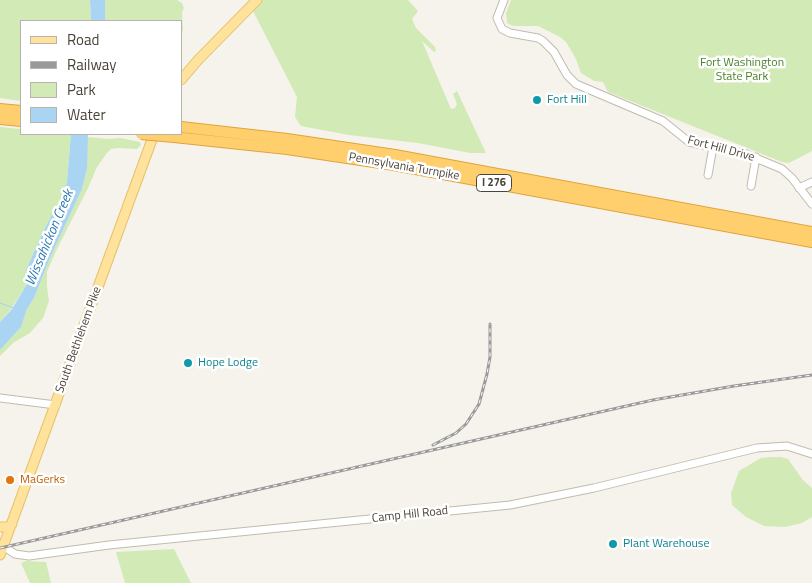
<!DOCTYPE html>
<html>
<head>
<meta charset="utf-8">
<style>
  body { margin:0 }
  #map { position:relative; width:812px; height:583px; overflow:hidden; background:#f6f3ec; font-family:"Titillium Web",sans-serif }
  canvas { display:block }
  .legend { position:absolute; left:20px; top:20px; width:162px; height:115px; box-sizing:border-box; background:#fff; border:1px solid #b7b4b0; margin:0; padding:6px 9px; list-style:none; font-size:15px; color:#4b4439 }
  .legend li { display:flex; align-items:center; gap:10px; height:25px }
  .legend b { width:25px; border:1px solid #b7b4b0 }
</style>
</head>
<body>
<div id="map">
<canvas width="812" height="583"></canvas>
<ul class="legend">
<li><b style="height:6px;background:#ffe39c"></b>Road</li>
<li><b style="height:6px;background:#9a9a9a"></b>Railway</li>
<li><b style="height:14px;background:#d2eab5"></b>Park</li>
<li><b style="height:14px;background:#a9d4f2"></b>Water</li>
</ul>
</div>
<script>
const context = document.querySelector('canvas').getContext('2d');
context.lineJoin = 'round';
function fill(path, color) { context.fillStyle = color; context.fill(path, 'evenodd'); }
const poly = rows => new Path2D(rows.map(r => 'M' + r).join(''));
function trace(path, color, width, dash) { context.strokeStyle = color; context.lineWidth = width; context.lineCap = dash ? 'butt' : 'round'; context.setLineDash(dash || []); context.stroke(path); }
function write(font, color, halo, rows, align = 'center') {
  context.font = font + ' "Titillium Web",sans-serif'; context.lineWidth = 5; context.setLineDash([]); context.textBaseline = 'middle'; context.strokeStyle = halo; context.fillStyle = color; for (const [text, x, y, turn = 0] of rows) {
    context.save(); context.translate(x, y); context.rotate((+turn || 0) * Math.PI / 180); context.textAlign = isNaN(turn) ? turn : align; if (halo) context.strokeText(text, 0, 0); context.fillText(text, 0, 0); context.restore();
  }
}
fill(poly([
  [0,0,90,0,91,21,21,21,21,101,0,98],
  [105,0,177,0,182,3,184,8,182,12,183,30,181,33,181,21,105,21],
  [253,0,408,0,418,11,412,19,416,28,435,47,436,51,434,52,422,41,451,109,455,108,457,104,453,94,457,91,486,153,470,153,418,143,349,135,301,126,295,117,297,97,253,11],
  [511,0,812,0,812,151,789,163,782,162,608,92,603,82,594,81,581,73,576,59,566,42,560,37,538,26,513,26,507,23,506,13],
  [0,127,21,129,21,134,71,134,67,182,64,192,44,230,30,261,26,270,27,284,11,309,0,322],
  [87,137,109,139,120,138,140,142,141,145,137,149,118,148,111,149,107,153,97,167,88,188,56,251,47,272,47,287,49,301,43,318,30,333,13,343,0,356,0,350,21,327,27,309,34,298,50,258,82,189,87,168],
  [772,457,781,457,788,459,803,480,812,488,812,517,802,523,785,527,764,526,746,517,732,505,731,493,739,471,761,458],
  [174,549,191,583,125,583,116,552],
  [26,561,46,562,51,583,30,583,21,563]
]), '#d2eab5');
fill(poly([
  [90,0,105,0,105,21,91,21],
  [71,134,88,134,87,168,82,189,50,258,34,298,27,309,21,327,0,350,0,322,12,309,27,284,26,270,30,261,44,230,64,192,67,182]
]), '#a9d4f2');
trace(poly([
  [0,303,14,308]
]), '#a9d4f2', 1);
const minor = poly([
  [504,0,497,18,502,29,510,33,538,38,543,41,554,52,567,75,576,84,663,121,689,142,746,154,782,169,792,178,812,204],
  [708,175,713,147],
  [751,186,756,157],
  [799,188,812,182],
  [0,398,56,405],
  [3,546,15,554,29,556,109,545,510,505,594,488,757,448,787,446,812,454]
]);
const major = poly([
  [181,80,198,60,257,0],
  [0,527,8,527,12,524],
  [0,555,154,134]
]);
const highway = poly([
  [0,109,21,111],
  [0,119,21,121],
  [181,127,287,139,395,155,812,232],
  [174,137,287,149,394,165,812,242]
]);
trace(minor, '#c2bbae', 9);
trace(major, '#e6c16a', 11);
trace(highway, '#e0a43c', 12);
trace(minor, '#fff', 7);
trace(major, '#ffe39c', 9);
trace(highway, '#ffcf6e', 10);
const rail = poly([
  [433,445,456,433,466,424,479,404,487,374,490,357,490,324],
  [0,548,653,400,734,386,812,375]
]);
trace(rail, '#9a9a9a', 3);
trace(rail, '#fff', 1, [4]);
const highwayBridge = poly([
  [141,134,174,137]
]);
trace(highwayBridge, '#e0a43c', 12, []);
trace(highwayBridge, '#ffcf6e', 10);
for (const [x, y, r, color] of [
  [537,100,5,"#0f9aa8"],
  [188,363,5,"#0f9aa8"],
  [10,480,5,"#e8710a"],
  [613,544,5,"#0f9aa8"]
]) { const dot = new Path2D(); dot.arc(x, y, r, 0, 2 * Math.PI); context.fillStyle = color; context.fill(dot); trace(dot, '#fff', 2); }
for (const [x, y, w] of [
  [494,183,35]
]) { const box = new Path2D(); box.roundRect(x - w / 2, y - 8.5, w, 17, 4); context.fillStyle = '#fff'; context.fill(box); trace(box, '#4b4439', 1); }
write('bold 11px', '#4b4439', null, [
  ["I 276",494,183]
]);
write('12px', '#4a7f2a', '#fff', [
  ["Fort Washington",742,63],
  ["State Park",742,77]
]);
write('12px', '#0d838f', '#fff', [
  ["Fort Hill",547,100],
  ["Hope Lodge",198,363],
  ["Plant Warehouse",623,544]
], 'left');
write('12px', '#4b4439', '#fff', [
  ["Fort Hill Drive",721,149,15],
  ["Pennsylvania Turnpike",404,167,10],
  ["South Bethlehem Pike",79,340,-70],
  ["Camp Hill Road",410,515,-6]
]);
write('12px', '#c56008', '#fff', [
  ["MaGerks",20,480]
], 'left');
write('italic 14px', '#2e7ab2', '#fff', [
  ["Wissahickon Creek",50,238,-67]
]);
</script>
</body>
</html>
